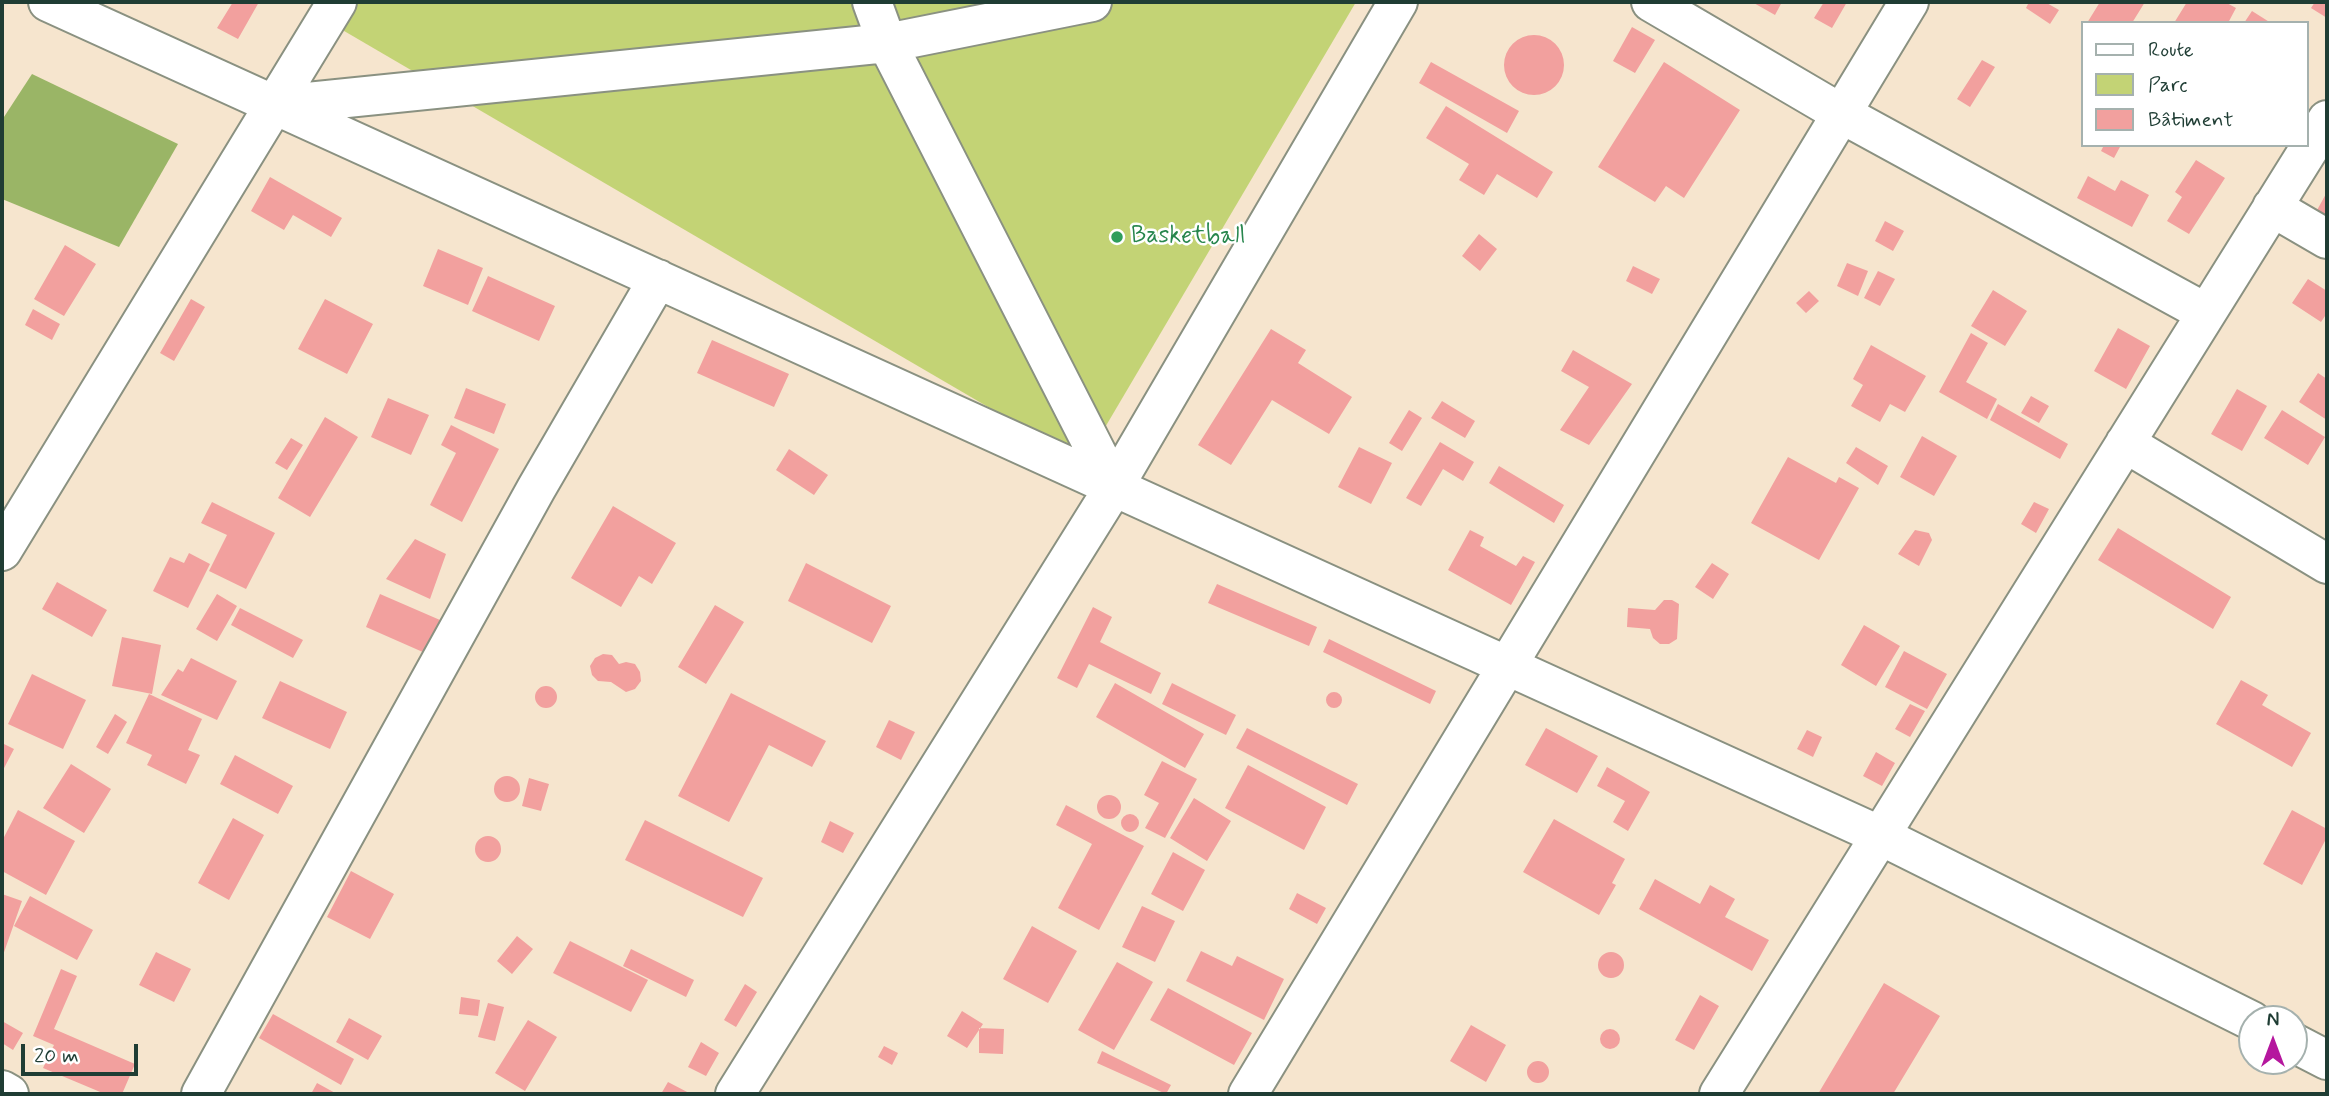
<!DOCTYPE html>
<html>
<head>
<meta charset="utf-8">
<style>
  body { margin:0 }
  #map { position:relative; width:2329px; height:1096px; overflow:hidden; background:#f6e5ce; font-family:Mynerve,sans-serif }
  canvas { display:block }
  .frame { position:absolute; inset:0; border:4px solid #1f3d34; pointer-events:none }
  .legend { position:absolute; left:2081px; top:21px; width:228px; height:126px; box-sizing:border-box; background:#fff; border:2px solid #a5b1ae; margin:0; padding:9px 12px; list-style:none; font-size:21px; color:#1f3d34 }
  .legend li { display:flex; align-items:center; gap:14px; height:35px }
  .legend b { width:35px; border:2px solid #a5b1ae }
  .north { position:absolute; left:2238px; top:1005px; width:70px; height:70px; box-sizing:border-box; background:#fff; border:2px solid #a5b1ae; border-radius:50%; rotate:0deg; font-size:19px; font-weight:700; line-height:28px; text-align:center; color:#1f3d34 }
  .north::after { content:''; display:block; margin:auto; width:24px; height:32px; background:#b5179e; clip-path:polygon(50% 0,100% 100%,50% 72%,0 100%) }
  .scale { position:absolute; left:21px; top:1044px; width:117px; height:32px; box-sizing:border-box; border:4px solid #1f3d34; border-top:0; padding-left:9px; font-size:21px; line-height:24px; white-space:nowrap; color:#1f3d34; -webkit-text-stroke:5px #fff; paint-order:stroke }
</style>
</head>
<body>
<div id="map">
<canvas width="2329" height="1096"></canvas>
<div class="frame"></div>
<ul class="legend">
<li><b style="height:9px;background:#fff"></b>Route</li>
<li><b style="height:19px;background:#c3d375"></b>Parc</li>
<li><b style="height:19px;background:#f2a09e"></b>Bâtiment</li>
</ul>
<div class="north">N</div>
<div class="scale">20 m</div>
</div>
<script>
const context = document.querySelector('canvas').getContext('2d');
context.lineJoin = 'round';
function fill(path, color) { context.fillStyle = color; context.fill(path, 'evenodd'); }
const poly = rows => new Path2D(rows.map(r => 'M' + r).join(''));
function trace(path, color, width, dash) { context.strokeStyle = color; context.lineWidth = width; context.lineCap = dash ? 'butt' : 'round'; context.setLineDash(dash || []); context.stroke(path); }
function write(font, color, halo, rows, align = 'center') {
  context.font = font + ' Mynerve,sans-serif'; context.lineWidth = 5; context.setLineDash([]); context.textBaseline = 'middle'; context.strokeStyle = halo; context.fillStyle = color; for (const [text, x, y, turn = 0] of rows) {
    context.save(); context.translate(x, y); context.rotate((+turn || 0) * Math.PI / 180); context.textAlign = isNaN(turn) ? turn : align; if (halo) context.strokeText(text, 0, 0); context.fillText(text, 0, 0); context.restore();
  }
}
fill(poly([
  [354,2,1356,2,1084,463,339,28]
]), '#c3d375');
fill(poly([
  [32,74,178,144,119,247,2,199,2,120]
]), '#9ab566');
fill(poly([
  [233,2,259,2,238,39,217,28],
  [1752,2,1782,2,1775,15],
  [1824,2,1847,2,1832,28,1814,18],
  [2029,2,2045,2,2059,10,2050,24,2026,8],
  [2100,2,2145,2,2132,23,2087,23],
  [2187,2,2225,2,2236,8,2228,23,2174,23],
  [2315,2,2327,2,2327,18,2311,8],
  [2252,11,2271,23,2244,23],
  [1632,27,1655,40,1635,73,1613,61],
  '1504 65a30 30 0 1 1 60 0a30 30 0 1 1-60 0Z',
  [1982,60,1995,67,1970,107,1957,99],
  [1431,62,1519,111,1507,133,1419,83],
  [1664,62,1740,110,1684,198,1666,186,1655,202,1598,167],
  [1446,106,1553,172,1537,198,1497,174,1484,195,1459,180,1469,164,1426,138],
  [2104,145,2121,145,2114,158,2101,151],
  [2196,160,2225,178,2189,234,2167,221,2182,197,2175,192],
  [2088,176,2115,191,2121,180,2149,195,2132,227,2077,198],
  [270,177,342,218,331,237,293,215,284,230,251,211],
  [2327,192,2327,218,2316,212],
  [1885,221,1904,231,1893,251,1875,241],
  [1479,234,1497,249,1480,271,1462,256],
  [65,245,96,264,64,316,34,299],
  [438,249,483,268,468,305,423,286],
  [1847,263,1868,271,1858,296,1837,286],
  [1633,266,1660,279,1652,294,1626,281],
  [1878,271,1895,279,1880,306,1864,298],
  [488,276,555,306,539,341,472,311],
  [2308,279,2327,291,2327,313,2321,322,2292,303],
  [1993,290,2027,311,2005,346,1971,326],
  [1809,291,1819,301,1806,313,1796,303],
  [191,299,205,307,174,361,160,353],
  [325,299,373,324,347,374,298,349],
  [33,309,60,324,52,340,25,325],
  [2118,328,2150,346,2126,389,2094,371],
  [1271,329,1306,350,1298,363,1352,397,1329,434,1272,400,1231,465,1198,445],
  [1971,333,1988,343,1966,382,1997,399,1987,419,1939,392],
  [712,340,789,374,774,407,697,373],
  [1871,345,1926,376,1905,412,1890,404,1880,422,1851,406,1863,385,1853,379],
  [1573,350,1632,384,1589,445,1560,430,1589,387,1561,371],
  [2318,373,2327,379,2327,420,2299,402],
  [466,388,506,404,494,434,454,418],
  [2237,389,2267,406,2242,451,2211,434],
  [2031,396,2049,406,2039,423,2021,413],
  [388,398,429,415,411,455,371,437],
  [1442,401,1475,421,1465,438,1431,418],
  [1998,404,2068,444,2060,459,1990,420],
  [1409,410,1422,418,1402,451,1389,443],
  [2282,410,2325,437,2308,465,2264,438],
  [325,417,358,437,310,517,278,498],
  [451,425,499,449,462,522,430,505,456,453,441,445],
  [1922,436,1957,456,1934,496,1900,477],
  [291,438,303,445,287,470,275,463],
  [1440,442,1474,462,1463,481,1443,469,1421,506,1406,498],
  [1359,447,1392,463,1371,504,1338,487],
  [1856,447,1888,466,1878,485,1846,463],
  [789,449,828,475,814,495,776,470],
  [1788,457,1836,483,1839,477,1859,488,1819,560,1751,523],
  [1499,466,1564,505,1554,523,1489,483],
  [212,502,275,533,246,589,209,571,227,535,201,523],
  [2034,502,2049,509,2036,533,2021,524],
  [613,506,676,543,652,584,639,576,621,607,571,578],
  [2118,528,2231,597,2213,629,2098,560],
  [1470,530,1484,537,1480,546,1516,566,1523,556,1535,562,1511,605,1448,570],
  [1915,530,1929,533,1932,540,1919,566,1898,554],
  [415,539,446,554,430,599,386,579],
  [189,553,210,564,188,608,153,591,170,557,184,563],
  [806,563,891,606,872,643,788,601],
  [1712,563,1729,574,1713,599,1695,587],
  [57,582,107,610,92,637,42,609],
  [1217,584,1317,627,1309,646,1208,603],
  [217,594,237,606,217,641,196,629],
  [380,594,440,620,425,653,366,627],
  [1664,600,1672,600,1679,604,1677,639,1669,644,1660,644,1653,638,1650,629,1627,627,1628,608,1655,610],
  [715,605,744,622,706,684,678,667],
  [1093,607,1112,617,1100,642,1161,673,1151,694,1089,664,1077,688,1057,678],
  [240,608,303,640,293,658,231,625],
  [1864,625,1900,646,1876,686,1841,665],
  [122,637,161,645,152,694,112,686],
  [1329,639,1436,691,1430,704,1323,652],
  [1904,651,1947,674,1927,709,1885,687],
  [603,654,612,655,619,664,626,662,635,664,640,672,641,681,635,689,626,692,611,682,598,681,592,675,590,666,595,658],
  [191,658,237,681,217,720,161,695,178,669,183,672],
  [32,674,86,700,63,749,8,724],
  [2241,680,2268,695,2262,705,2311,733,2292,767,2216,724],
  [280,681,347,712,330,749,262,718],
  [1115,683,1204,734,1185,768,1096,717],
  [1172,683,1236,715,1226,735,1162,704],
  '535 697a11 11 0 1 1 22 0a11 11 0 1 1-22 0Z',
  '1326 700a8 8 0 1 1 16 0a8 8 0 1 1-16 0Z',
  [731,693,826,741,812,767,769,745,729,822,678,796],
  [149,694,202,719,188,750,200,755,186,784,147,765,152,755,126,743],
  [1910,704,1925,711,1910,737,1895,729],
  [115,714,127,722,108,754,96,747],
  [889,720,915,732,901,760,876,747],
  [1247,728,1358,784,1347,805,1236,748],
  [1546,728,1598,756,1577,793,1525,765],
  [1807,730,1822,737,1813,757,1797,749],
  [2,743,14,749,2,772],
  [1876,752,1895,763,1882,786,1863,776],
  [235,755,293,786,278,814,220,784],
  [1162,761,1197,779,1165,838,1145,828,1159,803,1144,795],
  [71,764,111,789,84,833,43,808],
  [1248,765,1326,807,1304,850,1225,808],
  [1607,767,1650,792,1628,831,1613,822,1625,801,1597,786],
  '494 789a13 13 0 1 1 26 0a13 13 0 1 1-26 0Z',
  [529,778,549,784,541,811,522,806],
  '1097 807a12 12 0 1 1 24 0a12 12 0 1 1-24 0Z',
  [1194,798,1231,821,1207,861,1170,838],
  [1066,805,1144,846,1099,930,1058,908,1092,844,1056,825],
  [18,810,75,841,46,895,2,871,2,841],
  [2292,810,2327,829,2327,837,2302,885,2263,864],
  '1121 823a9 9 0 1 1 18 0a9 9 0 1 1-18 0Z',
  [233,818,264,835,229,900,198,883],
  [1554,819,1625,859,1612,883,1616,885,1599,915,1523,872],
  [645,820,763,878,743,917,625,860],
  [830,821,854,833,843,853,821,842],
  '475 849a13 13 0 1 1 26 0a13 13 0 1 1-26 0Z',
  [1173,852,1205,870,1183,911,1151,894],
  [351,871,394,894,370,939,327,917],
  [1655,879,1700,904,1710,885,1735,899,1725,917,1769,940,1752,971,1639,909],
  [1297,893,1326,908,1317,924,1289,909],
  [2,894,22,901,2,958],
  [30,896,93,930,77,960,14,926],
  [1142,906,1175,921,1155,962,1122,947],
  [1032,926,1077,951,1048,1003,1003,979],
  [517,936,533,949,512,974,497,961],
  [570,941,648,980,631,1012,553,973],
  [631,949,694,980,686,997,623,966],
  [1201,951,1232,966,1237,956,1284,979,1264,1020,1186,981],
  [156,952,191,969,174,1002,139,985],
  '1598 965a13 13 0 1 1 26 0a13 13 0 1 1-26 0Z',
  [1117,962,1153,982,1114,1050,1078,1030],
  [61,969,77,976,54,1029,135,1064,122,1094,105,1094,43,1068,54,1045,33,1036],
  [1884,983,1940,1016,1893,1094,1818,1094],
  [745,984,757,992,736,1027,724,1020],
  [1168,988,1252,1033,1234,1065,1150,1020],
  [1700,995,1719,1006,1694,1050,1675,1040],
  [461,997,480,1000,478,1016,459,1014],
  [488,1003,504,1007,495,1041,478,1037],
  [962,1011,983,1024,967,1048,947,1036],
  [273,1014,354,1059,341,1085,259,1038],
  [349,1018,382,1036,368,1060,336,1042],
  [528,1020,557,1037,525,1091,495,1073],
  [2,1021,23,1033,13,1050,2,1043],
  [1471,1025,1506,1045,1486,1082,1450,1061],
  [979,1028,1004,1029,1003,1054,979,1053],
  '1600 1039a10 10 0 1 1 20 0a10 10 0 1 1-20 0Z',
  [701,1042,719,1053,706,1076,688,1067],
  [884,1046,898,1053,892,1065,878,1057],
  [1102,1051,1171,1085,1166,1094,1097,1063],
  '1527 1072a11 11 0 1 1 22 0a11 11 0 1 1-22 0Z',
  [668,1082,691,1094,661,1094],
  [317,1083,337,1094,311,1094]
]), '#f2a09e');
const minor = poly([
  [48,2,1879,835,2252,1021],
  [872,2,887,43,1114,487],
  [1651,2,1842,114,2206,313],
  [278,105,887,43,1092,2],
  [2272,207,2327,239],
  [2125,443,2327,564],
  [2,551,337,2],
  [2294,1043,2327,1060],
  [2,1090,9,1094],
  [201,1094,536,489,658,279],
  [735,1094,1114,487,1398,2],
  [1248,1094,1909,2],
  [1719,1094,2327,120]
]);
trace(minor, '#8a9181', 42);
trace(minor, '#fff', 38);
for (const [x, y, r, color] of [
  [1117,237,7,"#2e9e5b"]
]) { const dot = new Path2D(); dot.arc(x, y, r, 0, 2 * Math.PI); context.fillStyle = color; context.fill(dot); trace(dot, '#fff', 2.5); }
write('24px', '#27864d', '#fff', [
  ["Basketball",1131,237]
], 'left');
</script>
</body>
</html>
